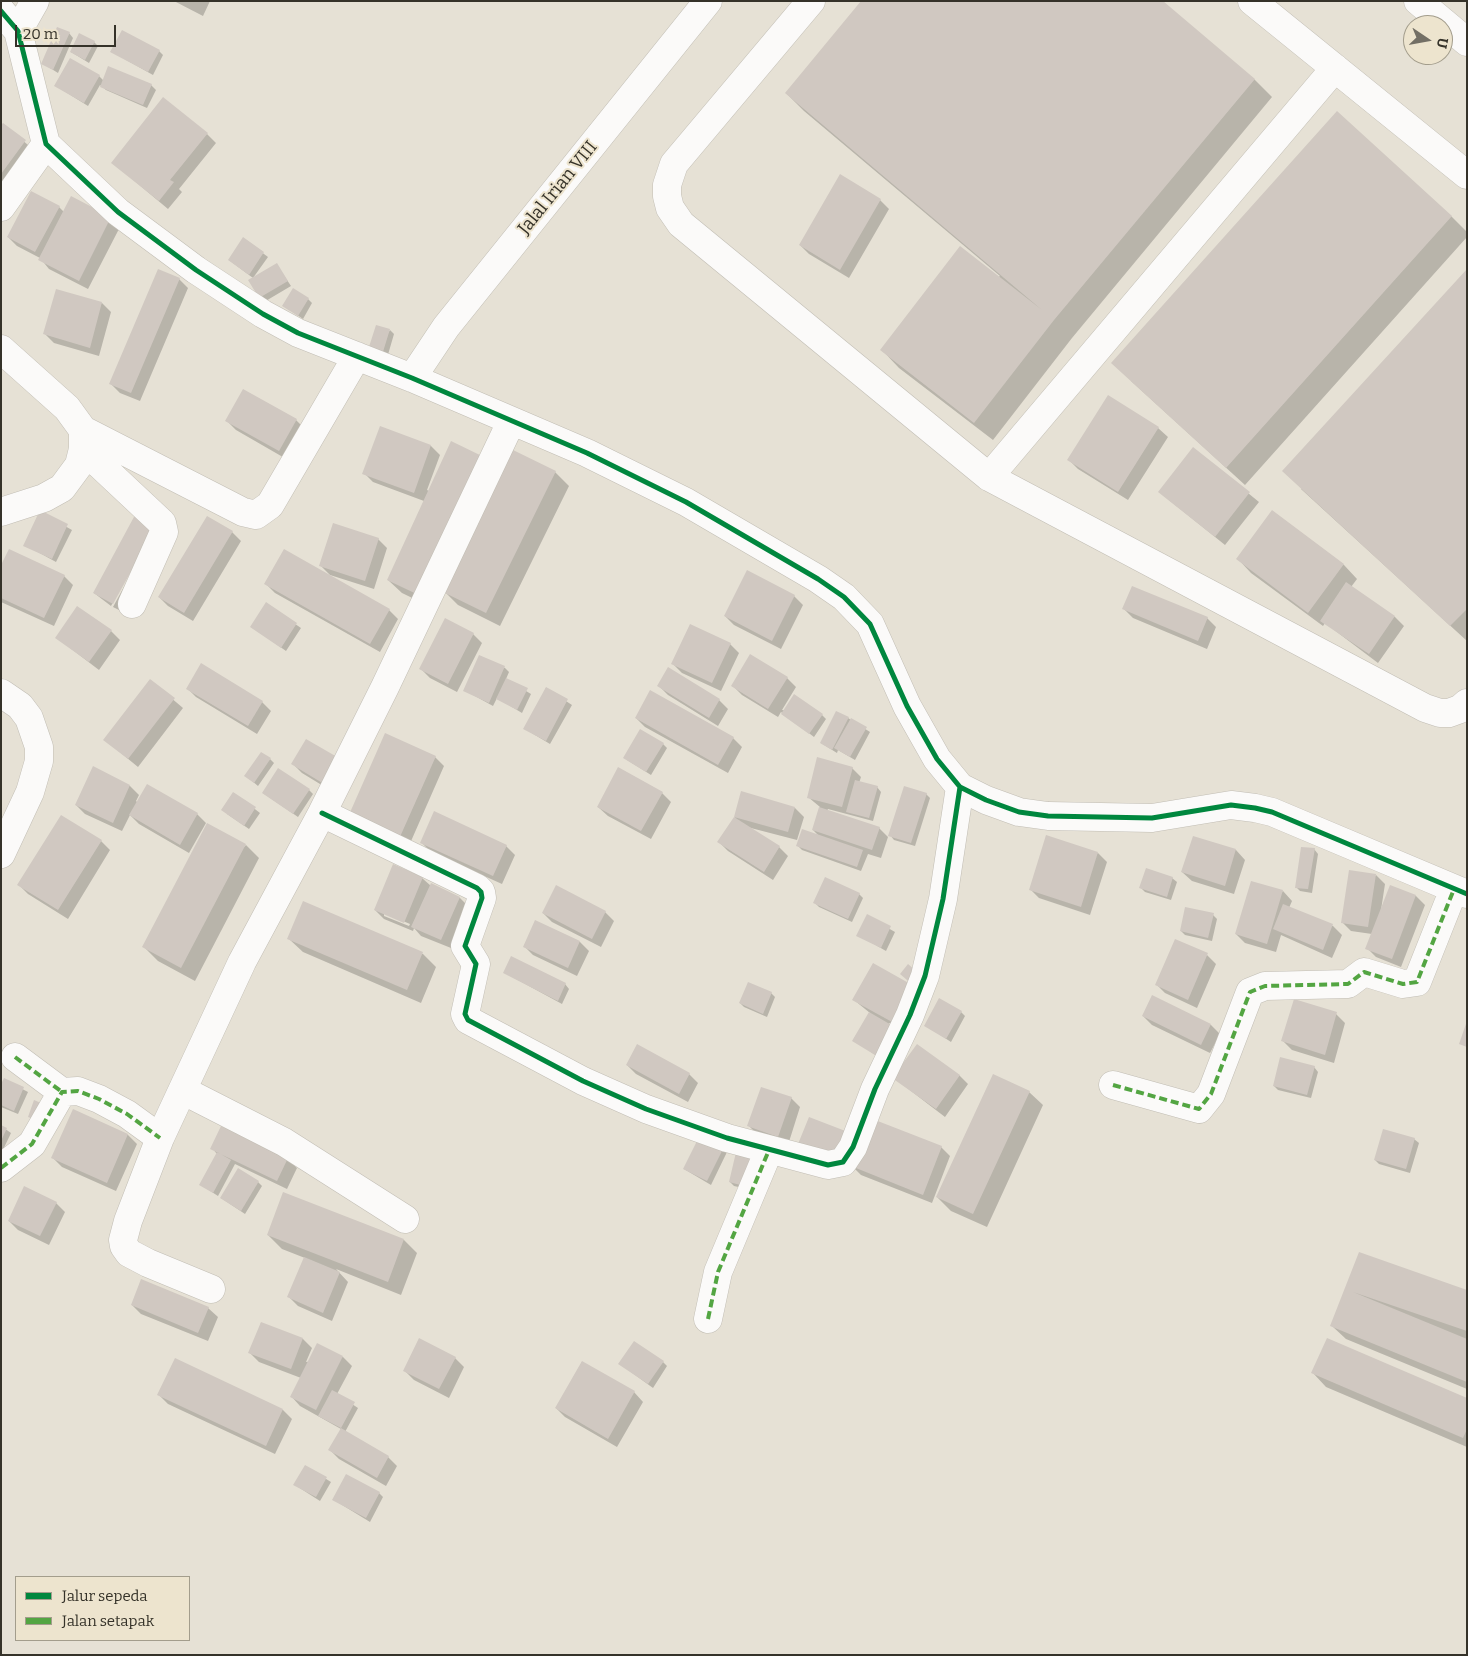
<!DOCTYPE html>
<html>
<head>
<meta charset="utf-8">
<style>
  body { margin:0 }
  #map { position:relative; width:1468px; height:1656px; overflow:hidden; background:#e6e1d5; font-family:Bitter,serif }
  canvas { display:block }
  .frame { position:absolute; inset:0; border:2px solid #353229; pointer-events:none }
  .legend { position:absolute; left:15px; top:1576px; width:175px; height:65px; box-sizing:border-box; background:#ede4ce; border:1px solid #a39d8c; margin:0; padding:6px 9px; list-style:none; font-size:15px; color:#353229 }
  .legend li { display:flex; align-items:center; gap:10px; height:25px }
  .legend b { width:25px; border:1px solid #a39d8c }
  .north { position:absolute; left:1403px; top:15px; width:50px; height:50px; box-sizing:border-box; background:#ede4ce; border:1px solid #a39d8c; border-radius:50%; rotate:102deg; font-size:14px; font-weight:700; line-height:20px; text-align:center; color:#353229 }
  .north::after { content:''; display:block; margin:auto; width:18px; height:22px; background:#736f65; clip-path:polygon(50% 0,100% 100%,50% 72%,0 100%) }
  .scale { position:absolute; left:15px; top:25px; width:101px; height:22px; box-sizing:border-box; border:2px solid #353229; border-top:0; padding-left:6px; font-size:15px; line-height:18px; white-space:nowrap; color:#353229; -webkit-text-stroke:4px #ede4ce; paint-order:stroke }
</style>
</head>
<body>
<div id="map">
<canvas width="1468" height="1656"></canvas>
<div class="frame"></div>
<ul class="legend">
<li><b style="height:6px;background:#00873e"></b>Jalur sepeda</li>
<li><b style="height:6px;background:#53a542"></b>Jalan setapak</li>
</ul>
<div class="north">U</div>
<div class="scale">20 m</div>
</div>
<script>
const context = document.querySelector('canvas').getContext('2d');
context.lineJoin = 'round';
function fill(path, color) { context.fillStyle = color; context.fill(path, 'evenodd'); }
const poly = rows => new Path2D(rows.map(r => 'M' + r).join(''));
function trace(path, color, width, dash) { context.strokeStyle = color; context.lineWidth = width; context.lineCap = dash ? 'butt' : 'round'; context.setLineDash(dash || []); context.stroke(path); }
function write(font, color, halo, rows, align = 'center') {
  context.font = font + ' Bitter,serif'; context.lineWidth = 4; context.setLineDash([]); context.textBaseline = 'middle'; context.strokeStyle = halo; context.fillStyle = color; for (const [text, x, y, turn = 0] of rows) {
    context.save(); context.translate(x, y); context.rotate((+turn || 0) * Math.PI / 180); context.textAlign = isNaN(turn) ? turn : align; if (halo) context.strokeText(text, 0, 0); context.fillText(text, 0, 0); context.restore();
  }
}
fill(poly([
  [174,1,210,1,203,16],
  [69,33,73,38,58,73,42,63],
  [94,42,98,46,89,63,71,52],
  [159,51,163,55,153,75,112,52],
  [99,76,104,81,151,85,156,90,147,108,106,90,100,85,88,106,56,86],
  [1254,79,1272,97,1072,338,993,440,899,368,882,350,1000,276,804,111,786,93],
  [3,124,34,150,1,195,1,127],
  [207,134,216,143,179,189,182,192,168,209,113,163],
  [880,200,889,209,849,278,809,254,800,245],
  [59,207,64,212,111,218,120,227,88,289,49,269,40,258,17,246,8,237],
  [1451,216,1467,232,1467,237,1245,485,1131,381],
  [244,239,268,257,253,278,277,265,291,286,264,302,260,297,253,278,229,260],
  [1467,270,1467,641,1301,489],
  [179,279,188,288,140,401,120,393,111,384],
  [308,299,312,303,303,319,284,306],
  [102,303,111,312,99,356,54,343,45,334],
  [390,330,394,334,387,358,374,354],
  [1109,397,1158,428,1168,437,1128,500,1078,469,1069,460],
  [296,420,305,429,288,460,236,430,227,421],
  [381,427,431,446,440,455,427,490,429,491,486,459,555,472,569,486,500,626,458,605,445,592,437,610,402,593,388,580,424,501,373,482,364,473],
  [1194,449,1259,502,1225,545,1169,500],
  [40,512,72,530,56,562,25,545],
  [1272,512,1344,565,1357,579,1351,587,1395,617,1404,626,1378,663,1325,623,1323,626,1251,573,1238,559],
  [136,517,155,527,164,536,123,612,113,607,156,528,153,528,111,606,94,593],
  [232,532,241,541,193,621,168,606,159,597],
  [378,539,387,548,374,589,330,575,321,566],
  [1,568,64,576,73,585,54,626,1,602],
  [266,584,389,610,398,619,380,652,275,593],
  [794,596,803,605,781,649,734,625,725,616],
  [266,604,301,628,286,651,252,627],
  [1124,609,1207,618,1216,627,1207,649,1133,618],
  [111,631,120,640,99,670,57,638],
  [473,634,482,643,457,692,430,678,421,669],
  [730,644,739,653,721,691,682,673,673,664],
  [480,656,505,668,509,672,506,679,531,694,522,713,497,698,493,706,464,690],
  [669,669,719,700,728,709,718,726,668,695,659,686],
  [787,678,796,687,782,710,822,715,826,719,814,737,781,712,778,717,742,695,733,686],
  [150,680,183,708,138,767,105,740],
  [187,688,262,702,271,711,257,734,196,697],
  [546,688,572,705,550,744,525,729],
  [636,718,733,738,742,747,728,773,645,727],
  [848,718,870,732,855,760,838,750,837,753,821,743],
  [307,741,338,795,302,773,293,764],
  [663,744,667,748,651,775,624,758],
  [435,757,444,766,408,848,359,825],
  [270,759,274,763,258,786,246,776],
  [93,768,130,786,139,795,136,801,137,802,197,814,206,823,189,853,139,824,130,815,122,831,85,814,76,805],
  [852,768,861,777,859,783,877,787,881,792,873,821,828,809,827,811,879,828,888,837,881,858,868,854,861,871,802,850,798,846,819,836,813,830,820,807,808,797],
  [309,790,313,794,298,817,263,793],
  [234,793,260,813,249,829,227,814],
  [662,793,671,802,651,839,608,816,598,807],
  [926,794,930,798,915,846,894,840,890,835],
  [795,808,804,817,797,840,747,827,779,847,788,856,773,880,728,851,719,842,735,817],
  [1194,837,1236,850,1245,860,1234,894,1192,881,1182,872],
  [101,841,110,850,68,919,28,894,19,885],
  [422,843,506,846,515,855,502,884,431,852],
  [246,845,259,858,195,981,158,961,144,947],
  [1314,849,1318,854,1312,893,1300,891,1296,887],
  [1098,853,1107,862,1090,915,1039,898,1030,889],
  [1376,875,1385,884,1381,910,1391,887,1416,896,1425,905,1401,967,1376,957,1367,948,1372,934,1351,931,1342,922],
  [422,878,431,886,460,898,469,907,451,948,421,936,414,928,413,931,384,919,375,910],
  [384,913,410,924,409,926,384,916],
  [1172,878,1177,882,1171,900,1145,892,1141,888],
  [1283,891,1292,901,1289,908,1333,926,1342,935,1332,958,1281,935,1276,952,1245,943,1236,934],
  [859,894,863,898,852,922,819,907,815,903],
  [304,903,423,954,436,967,421,1003,303,952,289,939],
  [605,912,614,921,601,947,552,922,543,913],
  [1213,915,1217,919,1212,941,1185,935,1181,931],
  [867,916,895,932,886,951,858,935],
  [536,922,580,942,589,951,577,976,533,955,524,946],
  [1207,955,1216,964,1197,1008,1165,993,1156,984],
  [505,973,565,984,569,989,562,1004],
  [914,987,903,1031,889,1023,880,1058,853,1040,870,1013,854,1000],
  [771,993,775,997,767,1017,744,1007,740,1003],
  [961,1012,965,1016,951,1042,925,1025],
  [1336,1014,1345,1023,1334,1063,1292,1050,1283,1041],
  [1143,1016,1211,1025,1220,1034,1210,1053,1152,1025],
  [627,1065,689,1074,698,1083,688,1102,636,1074],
  [1314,1067,1318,1072,1311,1098,1278,1090,1274,1086],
  [959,1075,968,1084,945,1117,894,1078],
  [5,1080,28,1092,18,1114,1,1107,1,1087],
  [1029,1092,1043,1105,987,1227,951,1211,937,1197],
  [791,1098,800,1107,788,1145,758,1135,749,1126],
  [74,1111,128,1135,137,1144,116,1191,62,1167,53,1158],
  [1,1126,11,1133,1,1154],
  [701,1136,727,1152,711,1185,684,1169],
  [1414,1139,1419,1143,1410,1173,1379,1164,1375,1160],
  [941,1147,950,1156,932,1203,861,1175,852,1166],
  [212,1148,288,1159,297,1168,287,1189,235,1164,218,1196,201,1185,217,1154],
  [738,1150,752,1190,734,1186,730,1182],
  [258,1182,262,1186,245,1214,221,1198],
  [56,1203,65,1212,49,1245,18,1230,9,1221],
  [268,1235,404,1240,417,1253,401,1295,336,1269,348,1282,332,1321,298,1306,289,1297,305,1258,282,1249],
  [1359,1254,1467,1291,1467,1389,1346,1339,1332,1326],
  [142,1281,208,1308,218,1317,208,1341,141,1314,132,1305],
  [261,1323,303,1339,312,1348,306,1362,343,1357,352,1366,337,1394,358,1408,345,1432,388,1457,397,1466,386,1486,339,1459,330,1450,341,1429,300,1406,291,1396,301,1378,259,1362,250,1353],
  [455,1358,464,1367,449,1398,414,1380,405,1371],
  [582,1362,634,1392,643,1402,617,1447,565,1417,556,1408],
  [663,1362,667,1366,653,1388,620,1364],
  [1313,1373,1467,1399,1467,1447,1326,1387],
  [159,1395,283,1410,292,1419,275,1454,168,1404],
  [305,1466,331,1482,320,1501,295,1485],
  [379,1493,383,1497,370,1522,334,1500]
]), '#0003');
fill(poly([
  [861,1,1163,1,1255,79,1054,320,974,423,880,350,960,246,1042,310,785,93],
  [57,27,70,32,53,70,41,64],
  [122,30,160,50,148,72,110,52],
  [79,33,95,41,85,60,70,52],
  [70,58,100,75,84,103,54,86],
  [108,66,152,84,143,105,100,87],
  [163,97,208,133,170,180,174,182,159,201,111,163],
  [1337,111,1452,216,1226,468,1111,363],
  [3,123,26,140,1,174,1,125],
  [840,174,881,199,840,270,799,245],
  [31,191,60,206,35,252,7,237],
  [71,196,111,217,79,281,38,260],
  [243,237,264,252,249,275,228,260],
  [277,263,288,281,259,298,248,280],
  [158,269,180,278,131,393,109,384],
  [1467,269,1467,609,1450,626,1282,471],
  [293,288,309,298,298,316,282,306],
  [56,289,102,302,90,348,43,334],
  [376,325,390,329,382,355,368,350],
  [243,389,297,419,279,451,225,421],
  [1108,395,1159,427,1118,492,1067,460],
  [380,426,431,445,414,493,362,474],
  [451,441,486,458,423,597,387,580],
  [1193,447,1250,492,1215,537,1158,492],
  [513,450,556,471,486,613,443,592],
  [40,510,68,524,52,559,23,546],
  [1272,510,1344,564,1308,613,1236,559],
  [135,515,156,526,113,604,93,593],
  [207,516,233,531,184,613,158,597],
  [333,523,379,538,365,581,319,566],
  [9,549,65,575,44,618,1,598,1,565],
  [284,549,390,609,370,644,264,584],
  [747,570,795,595,772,641,724,616],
  [1346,582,1395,616,1369,654,1320,621],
  [1132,586,1208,617,1198,641,1122,609],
  [266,602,297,623,281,648,250,627],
  [77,606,112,630,89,662,55,638],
  [445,618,474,633,448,684,419,669],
  [690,624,731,643,712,683,671,664],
  [750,654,788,677,768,709,731,686],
  [479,655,505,666,489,703,463,691],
  [201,663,263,701,248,726,186,689],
  [668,667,720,699,709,718,657,686],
  [506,678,528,688,517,710,496,699],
  [150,679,175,698,128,759,103,740],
  [546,687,568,699,546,741,523,729],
  [650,690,734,737,718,765,635,718],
  [794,694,823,714,809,734,781,714],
  [836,711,849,717,832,750,820,743],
  [851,718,867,727,850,757,834,748],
  [640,729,664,743,646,772,623,758],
  [385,733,436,756,399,839,348,817],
  [306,739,344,761,329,787,291,764],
  [261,752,271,758,254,783,244,776],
  [817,757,853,767,842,807,807,798],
  [93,766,130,785,113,823,75,805],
  [618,767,663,792,641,831,597,807],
  [278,768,310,789,293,814,262,793],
  [855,780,878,786,869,818,846,812],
  [147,784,198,813,180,845,129,815],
  [904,786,927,793,911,843,888,836],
  [741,791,795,807,788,832,734,817],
  [233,792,256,807,244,826,221,810],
  [819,807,880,827,872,850,812,830],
  [434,811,507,845,493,876,420,843],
  [61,815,102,840,58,910,17,885],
  [734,817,780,846,764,872,717,842],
  [207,823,246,844,181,968,142,947],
  [802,829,863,850,857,867,796,846],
  [1046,835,1098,852,1081,907,1029,890],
  [1193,836,1236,849,1225,886,1181,872],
  [1301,847,1315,848,1308,889,1295,888],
  [393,864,423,877,404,923,374,910],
  [1146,868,1173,877,1167,897,1139,888],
  [1349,870,1376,874,1368,927,1341,923],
  [825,877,860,893,848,919,813,903],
  [1251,881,1283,890,1267,944,1235,934],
  [431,883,460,897,441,940,411,927],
  [556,885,606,911,592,939,542,913],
  [1390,885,1416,895,1392,959,1365,949],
  [303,901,423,952,407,990,287,939],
  [1283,904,1333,924,1323,950,1273,929],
  [1185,907,1214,913,1208,938,1180,931],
  [867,914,891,926,881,948,856,936],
  [535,920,580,941,568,968,523,947],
  [1175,939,1208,953,1188,1000,1155,985],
  [511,956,566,983,558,1001,503,973],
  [873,963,914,986,900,974,908,964,922,976,894,1023,852,1000],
  [748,982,772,992,763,1014,739,1003],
  [1152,995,1211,1024,1201,1045,1142,1016],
  [939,998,962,1011,946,1039,924,1026],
  [1294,999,1337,1012,1325,1055,1281,1041],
  [869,1012,893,1026,875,1055,852,1041],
  [1467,1021,1467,1047,1459,1044],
  [637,1044,690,1073,679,1094,626,1065],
  [917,1044,960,1075,936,1109,892,1078],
  [1280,1057,1315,1066,1307,1095,1273,1086],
  [993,1074,1030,1091,973,1214,936,1197],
  [4,1078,24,1087,14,1111,1,1105,1,1084],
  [761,1087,792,1097,778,1137,747,1126],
  [34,1100,48,1106,42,1122,28,1117],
  [73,1109,128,1134,107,1183,51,1158],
  [809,1117,848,1132,836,1161,798,1144],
  [870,1118,942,1146,923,1195,851,1166],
  [1,1125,7,1128,1,1141],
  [221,1126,288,1158,277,1181,210,1149],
  [1383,1129,1415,1138,1406,1169,1374,1160],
  [700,1135,724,1147,707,1181,683,1169],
  [737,1148,757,1153,748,1187,729,1182],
  [217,1152,231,1160,213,1193,199,1185],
  [238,1168,259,1181,241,1211,220,1198],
  [24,1186,57,1202,40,1236,8,1221],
  [283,1192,404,1239,388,1282,267,1235],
  [1359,1252,1467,1290,1467,1331,1353,1292,1467,1339,1467,1382,1330,1326],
  [304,1257,340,1272,323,1313,287,1297],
  [141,1279,209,1307,198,1333,131,1305],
  [261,1322,303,1338,291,1369,248,1353],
  [419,1338,456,1357,439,1389,403,1371],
  [1327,1338,1467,1398,1467,1429,1463,1438,1311,1373],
  [634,1341,664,1361,648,1384,618,1364],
  [317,1343,343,1356,316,1410,290,1397],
  [175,1358,283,1409,266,1446,157,1395],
  [582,1361,635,1391,608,1439,555,1408],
  [332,1390,355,1402,341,1428,318,1416],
  [341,1428,389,1456,377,1478,328,1450],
  [305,1465,327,1477,316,1497,293,1485],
  [346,1474,380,1492,366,1518,332,1500]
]), '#d0c8c1');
const minor = poly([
  [811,1,674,164,667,185,667,196,670,208,681,224,989,477,1425,708,1440,713,1449,713,1460,709,1467,703],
  [1252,1,1467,175],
  [1418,1,1467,42],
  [1,11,18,31,46,144,118,212,196,270,263,314,298,333,412,378,587,453,686,502,818,579,844,597,870,624,907,706,937,759,960,787,986,800,1019,812,1048,816,1152,818,1231,805,1255,808,1272,812,1467,894],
  [18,31,35,1],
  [1,207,46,144],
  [1,349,67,408,83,430,83,449,79,465,62,488,44,498,1,512],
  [412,378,446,327,708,1],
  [83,430,243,512,256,515,270,505,357,356],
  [83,449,162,523,164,532,132,604],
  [989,477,1335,68],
  [1,693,20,706,29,718,39,747,39,761,30,792,1,854],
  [322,813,477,888,481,892,482,898,465,946,476,964,465,1014,468,1020,583,1081,646,1109,727,1138,828,1165,843,1162,853,1147,875,1089,910,1015,925,976,943,899,960,787],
  [15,1057,62,1092],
  [1113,1085,1199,1109,1211,1094,1250,992,1265,986,1348,984,1364,972,1403,984,1417,982,1454,889],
  [184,1091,284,1142,405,1219],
  [1,1168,32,1144,62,1092,78,1091,99,1099,127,1114,160,1138],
  [211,1289,148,1263,129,1253,124,1246,123,1240,128,1221,160,1138,242,962,322,813,385,687,511,422],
  [708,1319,718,1272,769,1150]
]);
trace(minor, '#c1bdb4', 29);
trace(minor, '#fbfaf9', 28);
trace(poly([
  [15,1057,62,1092],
  [1113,1085,1199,1109,1211,1094,1250,992,1265,986,1348,984,1364,972,1403,984,1417,982,1454,889],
  [1,1168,32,1144,62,1092,78,1091,99,1099,127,1114,160,1138],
  [708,1319,718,1272,769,1150]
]), '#53a542', 4, [8, 4]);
trace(poly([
  [1,11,18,31,46,144,118,212,196,270,263,314,298,333,412,378,587,453,686,502,818,579,844,597,870,624,907,706,937,759,960,787,986,800,1019,812,1048,816,1152,818,1231,805,1255,808,1272,812,1467,894],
  [322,813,477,888,481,892,482,898,465,946,476,964,465,1014,468,1020,583,1081,646,1109,727,1138,828,1165,843,1162,853,1147,875,1089,910,1015,925,976,943,899,960,787]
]), '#00873e', 5);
write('18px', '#353229', '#ede4ce', [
  ["Jalal Irian VIII",558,188,-51]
]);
</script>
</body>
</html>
